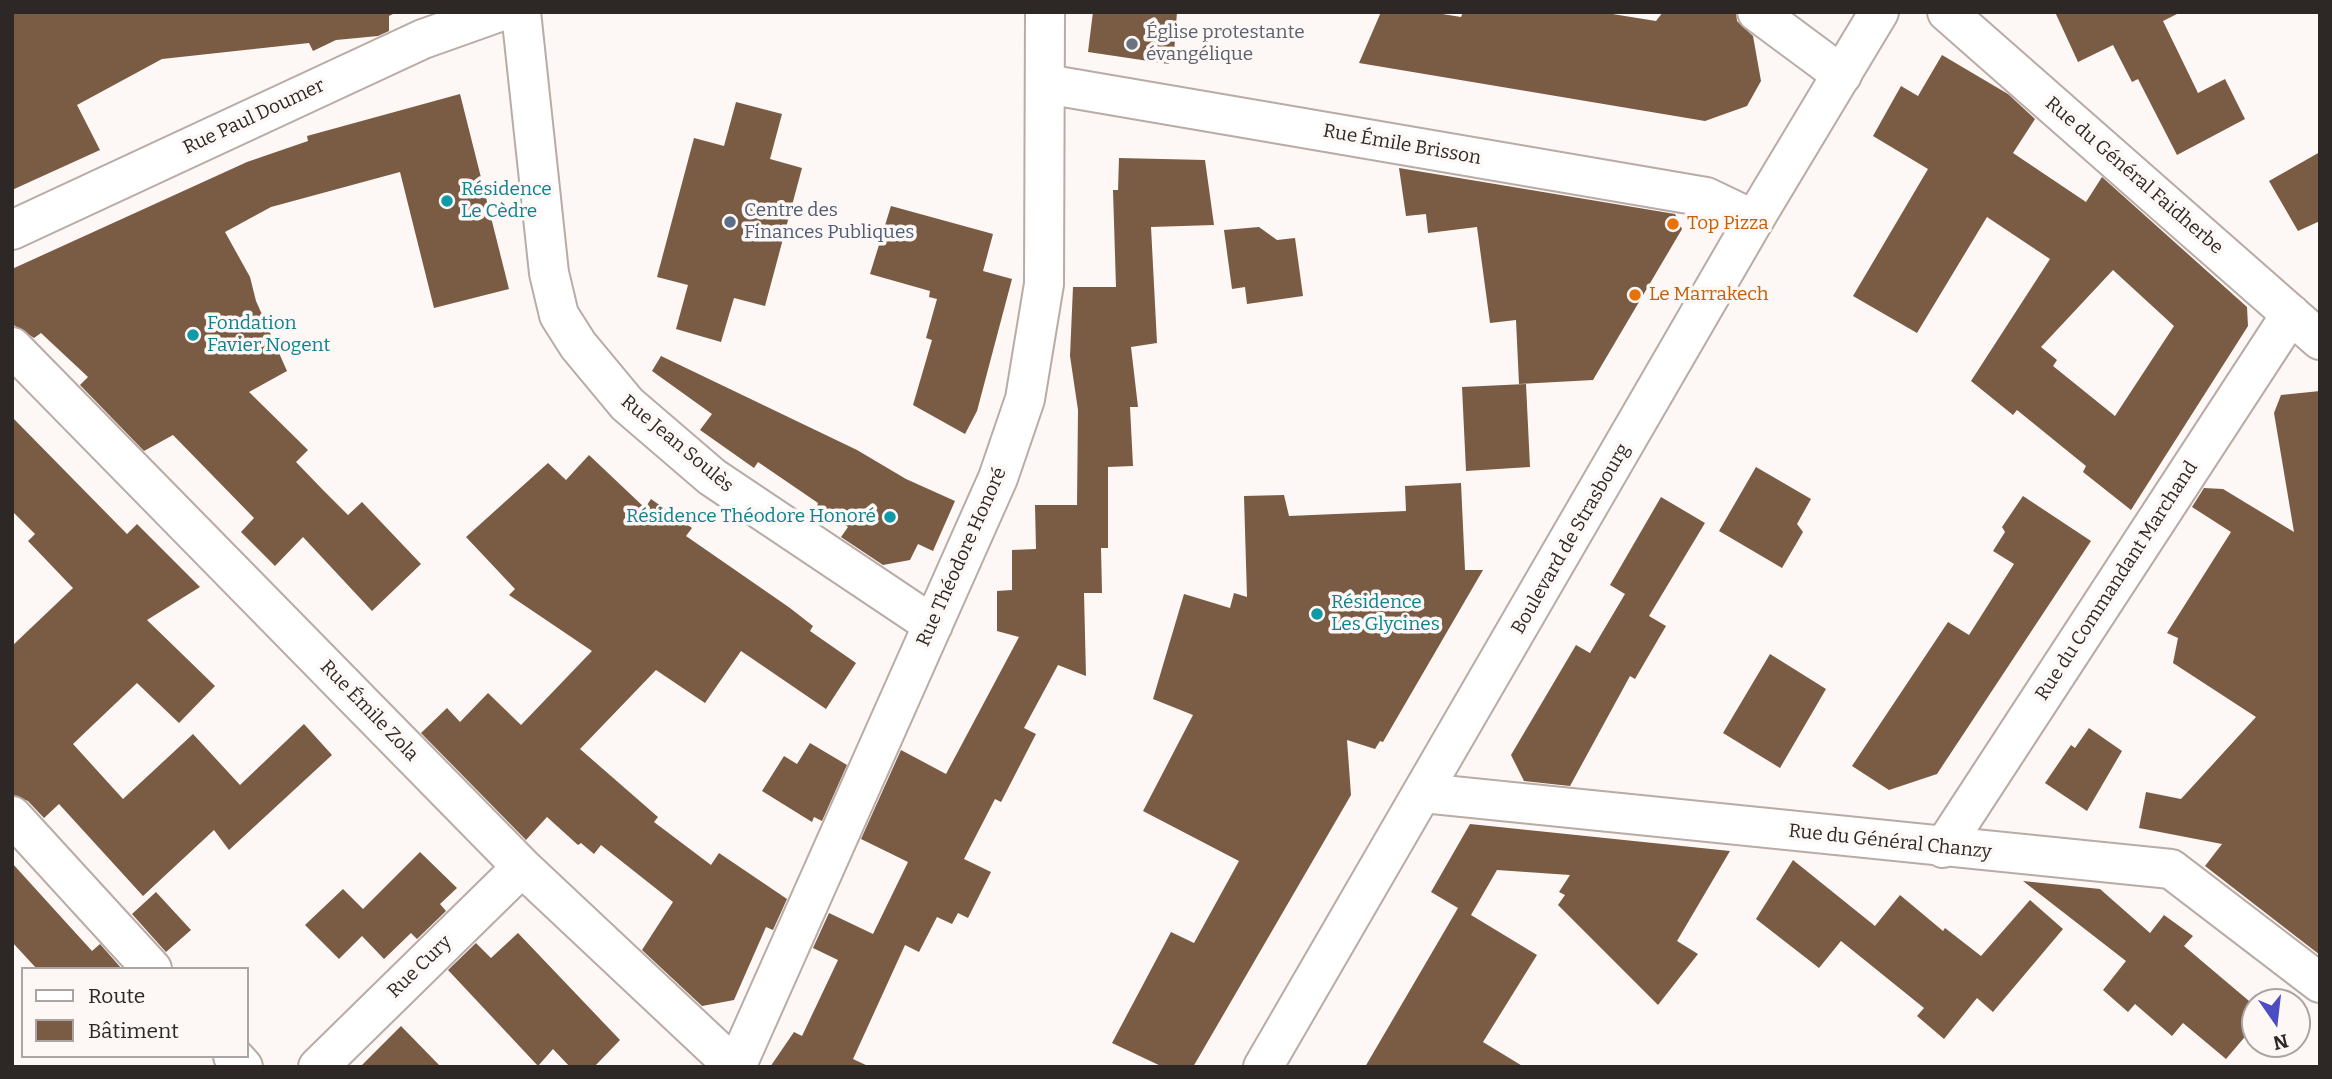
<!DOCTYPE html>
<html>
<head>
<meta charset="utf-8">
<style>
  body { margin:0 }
  #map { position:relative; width:2332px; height:1079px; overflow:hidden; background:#fdf7f5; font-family:Bitter,serif }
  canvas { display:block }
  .frame { position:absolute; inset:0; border:14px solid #2d2825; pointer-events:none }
  .legend { position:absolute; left:21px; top:967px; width:228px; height:91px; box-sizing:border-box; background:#fdf7f5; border:2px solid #aaa4a2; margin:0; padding:9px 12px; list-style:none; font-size:21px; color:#2d2825 }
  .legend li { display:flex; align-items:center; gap:14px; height:35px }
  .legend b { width:35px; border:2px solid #aaa4a2 }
  .north { position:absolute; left:2241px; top:988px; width:70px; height:70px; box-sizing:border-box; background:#fdf7f5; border:2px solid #aaa4a2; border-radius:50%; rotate:166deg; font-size:19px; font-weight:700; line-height:28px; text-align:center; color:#2d2825 }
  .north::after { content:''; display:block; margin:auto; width:24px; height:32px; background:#4c4dc3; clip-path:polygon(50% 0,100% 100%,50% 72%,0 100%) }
</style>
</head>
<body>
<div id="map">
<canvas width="2332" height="1079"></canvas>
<div class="frame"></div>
<ul class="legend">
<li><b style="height:9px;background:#fff"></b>Route</li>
<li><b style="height:19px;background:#7a5b43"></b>Bâtiment</li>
</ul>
<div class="north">N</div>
</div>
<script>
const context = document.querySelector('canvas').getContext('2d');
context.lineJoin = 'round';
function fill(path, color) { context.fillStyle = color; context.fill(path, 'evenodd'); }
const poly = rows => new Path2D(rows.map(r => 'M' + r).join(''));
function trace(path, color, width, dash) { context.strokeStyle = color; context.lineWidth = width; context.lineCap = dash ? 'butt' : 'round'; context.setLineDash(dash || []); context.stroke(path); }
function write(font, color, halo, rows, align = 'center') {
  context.font = font + ' Bitter,serif'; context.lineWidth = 7; context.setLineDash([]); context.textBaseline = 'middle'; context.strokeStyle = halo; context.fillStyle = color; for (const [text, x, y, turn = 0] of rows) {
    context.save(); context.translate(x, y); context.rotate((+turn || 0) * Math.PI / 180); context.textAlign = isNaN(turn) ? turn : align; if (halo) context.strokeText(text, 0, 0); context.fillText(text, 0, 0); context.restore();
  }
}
fill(poly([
  [12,12,397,12,389,16,389,31,378,36,336,40,313,51,309,43,162,59,77,105,100,150,12,190],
  [1093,12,1177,12,1174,53,1171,53,1169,64,1088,52],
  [1381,12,1430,12,1461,17,1463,12,1600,12,1656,21,1663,12,1736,12,1737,21,1753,36,1761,81,1747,106,1705,121,1359,63],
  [2055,12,2181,12,2163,21,2198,93,2225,79,2245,119,2177,155,2138,79,2132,82,2113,45,2078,62],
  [1942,55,2008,94,2035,119,2013,153,2086,202,2102,177,2247,307,2248,326,2131,510,2083,472,2086,466,2017,410,2013,415,1971,381,2050,259,1987,217,1917,333,1853,296,1928,169,1873,136,1901,86,1918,96],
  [2113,270,2174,326,2115,416,2053,366,2057,360,2041,347],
  [460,94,509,289,434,308,400,172,271,207,225,232,250,277,256,301,287,371,249,392,308,450,296,462,323,490,348,515,362,502,421,564,372,611,303,537,275,566,241,532,254,518,173,435,144,451,80,385,88,377,41,333,34,338,12,324,12,269,247,162,308,141,307,136],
  [736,102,782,114,770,159,802,168,765,306,734,298,721,342,676,329,688,285,657,277,694,138,724,146],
  [2320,152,2320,221,2298,231,2269,181],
  [1119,158,1205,160,1214,225,1151,227,1157,343,1131,347,1138,407,1130,407,1133,466,1108,467,1108,548,1101,548,1102,593,1084,593,1086,676,1058,665,1024,728,1036,734,1001,802,995,799,964,859,991,872,968,918,958,913,952,924,937,917,919,952,905,945,853,1059,870,1067,770,1067,794,1032,802,1036,838,960,813,948,829,913,873,934,908,862,861,839,901,750,946,774,1019,637,997,631,997,591,1012,590,1012,550,1036,549,1035,505,1077,505,1078,410,1070,356,1073,287,1116,287,1113,190,1118,190],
  [1399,168,1675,214,1682,229,1593,380,1519,384,1516,320,1490,323,1477,227,1428,233,1426,214,1406,216],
  [891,206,993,234,983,271,1012,279,977,411,965,434,913,405,932,340,926,338,937,299,929,297,930,291,870,274],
  [1259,227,1277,240,1295,238,1303,296,1247,304,1245,287,1232,289,1224,230],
  [661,356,857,450,906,479,955,501,933,551,918,544,910,560,883,565,841,537,848,527,817,507,818,503,758,462,754,468,700,430,712,414,652,371],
  [1526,384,1530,467,1466,471,1462,387],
  [2320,391,2320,955,2205,866,2222,844,2139,828,2146,792,2181,799,2256,717,2173,663,2178,638,2167,633,2231,532,2192,507,2204,488,2223,489,2294,532,2274,413,2281,395],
  [12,417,127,534,137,524,200,587,147,620,215,686,179,723,137,683,73,744,123,799,193,734,240,785,304,724,332,755,229,850,214,830,143,896,59,804,44,818,28,801,12,795,12,646,73,588,28,541,35,534,12,511],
  [589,455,645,508,651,499,692,528,686,536,790,608,813,626,810,631,856,663,826,709,741,651,705,703,656,670,580,749,658,817,654,822,711,865,719,853,787,899,773,930,766,927,734,1000,702,1006,642,950,673,902,601,845,594,854,581,843,578,845,547,817,526,840,421,733,447,708,460,722,488,693,521,725,592,651,509,595,515,589,466,537,548,463,566,480],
  [1756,467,1811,499,1797,524,1803,532,1782,568,1719,531],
  [1461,483,1465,570,1483,570,1383,742,1380,741,1375,749,1347,740,1351,795,1193,1067,1163,1067,1112,1043,1171,932,1194,943,1239,861,1143,811,1193,715,1153,699,1184,594,1230,608,1234,593,1247,597,1244,496,1284,495,1289,516,1406,511,1405,486],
  [2023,496,2091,541,1937,774,1889,790,1852,766,1948,622,1969,635,2014,564,1993,551,2005,532,2002,527],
  [1661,497,1705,523,1649,616,1666,626,1635,679,1630,676,1570,786,1524,781,1511,755,1576,645,1590,653,1625,594,1610,585],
  [1770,654,1826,689,1780,768,1723,733],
  [2089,728,2122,751,2087,811,2045,783,2071,745,2075,748],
  [810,743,847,765,822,821,814,817,812,822,762,791,784,756,797,764],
  [1470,824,1730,851,1677,941,1698,954,1658,1005,1558,905,1565,895,1559,892,1570,875,1497,870,1471,915,1537,955,1483,1042,1524,1067,1365,1067,1458,908,1431,892],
  [420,852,457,888,440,904,446,911,417,939,411,933,384,959,362,936,339,959,305,925,343,889,363,909],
  [1793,860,1875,926,1900,895,1943,931,1945,928,1981,956,2030,900,2063,929,1993,1012,1977,998,1944,1039,1917,1016,1924,1008,1841,941,1819,968,1756,919],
  [12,863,92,951,100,944,122,969,37,969,12,942],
  [2023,881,2100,889,2150,933,2164,915,2193,936,2184,946,2255,1006,2255,1025,2226,1059,2183,1023,2172,1036,2135,1004,2128,1012,2103,990,2126,961],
  [156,892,191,930,166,952,132,914],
  [518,933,620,1040,594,1067,570,1067,553,1049,538,1066,448,970,476,943,491,958],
  [401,1026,441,1067,360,1067]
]), '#7a5b43');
const minor = poly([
  [521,12,549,273,559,315,578,345,627,404,712,477,933,625],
  [1757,12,1842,75],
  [1947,12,2320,340],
  [1046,84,1706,197,1754,220],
  [12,347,522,867,735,1067],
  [1423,793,2171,869,2320,983],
  [12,816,152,969],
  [1943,848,2291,314],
  [233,1056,243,1067],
  [318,1067,522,867],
  [736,1067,998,478,1025,399,1044,284,1045,12]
]);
const tertiary = poly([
  [12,230,423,39,499,12]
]);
const primary = poly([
  [1263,1067,1754,220,1879,12]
]);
trace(minor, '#b9aba5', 42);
trace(tertiary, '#b9aba5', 42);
trace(primary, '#b9aba5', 42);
trace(minor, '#fff', 38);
trace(tertiary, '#fff', 38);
trace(primary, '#fff', 38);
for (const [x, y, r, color] of [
  [1132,44,7,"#6b7280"],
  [447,201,7,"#0f9aa8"],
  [730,222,7,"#5c6f8a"],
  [1673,224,7,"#e8710a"],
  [1635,295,7,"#e8710a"],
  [193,335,7,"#0f9aa8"],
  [890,517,7,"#0f9aa8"],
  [1317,614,7,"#0f9aa8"]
]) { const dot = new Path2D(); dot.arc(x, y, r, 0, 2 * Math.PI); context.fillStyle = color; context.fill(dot); trace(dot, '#fdf7f5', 2.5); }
write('19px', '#5b616d', '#fdf7f5', [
  ["Église protestante",1146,33],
  ["évangélique",1146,55]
], 'left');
write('19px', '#2d2825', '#fdf7f5', [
  ["Rue Paul Doumer",254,117,-25],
  ["Rue Émile Brisson",1402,145,10],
  ["Rue du Général Faidherbe",2134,176,41],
  ["Rue Jean Soulès",677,444,40],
  ["Boulevard de Strasbourg",1571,539,-60],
  ["Rue Théodore Honoré",962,557,-66],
  ["Rue du Commandant Marchand",2117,581,-57],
  ["Rue Émile Zola",369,711,46],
  ["Rue du Général Chanzy",1890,842,6],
  ["Rue Cury",420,967,-44]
]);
write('19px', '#0d838f', '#fdf7f5', [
  ["Résidence",461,190],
  ["Le Cèdre",461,212],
  ["Fondation",207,324],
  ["Favier Nogent",207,346],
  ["Résidence Théodore Honoré",876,517,"right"],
  ["Résidence",1331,603],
  ["Les Glycines",1331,625]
], 'left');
write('19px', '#4e5e75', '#fdf7f5', [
  ["Centre des",744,211],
  ["Finances Publiques",744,233]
], 'left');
write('19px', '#c56008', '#fdf7f5', [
  ["Top Pizza",1687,224],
  ["Le Marrakech",1649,295]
], 'left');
</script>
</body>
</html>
